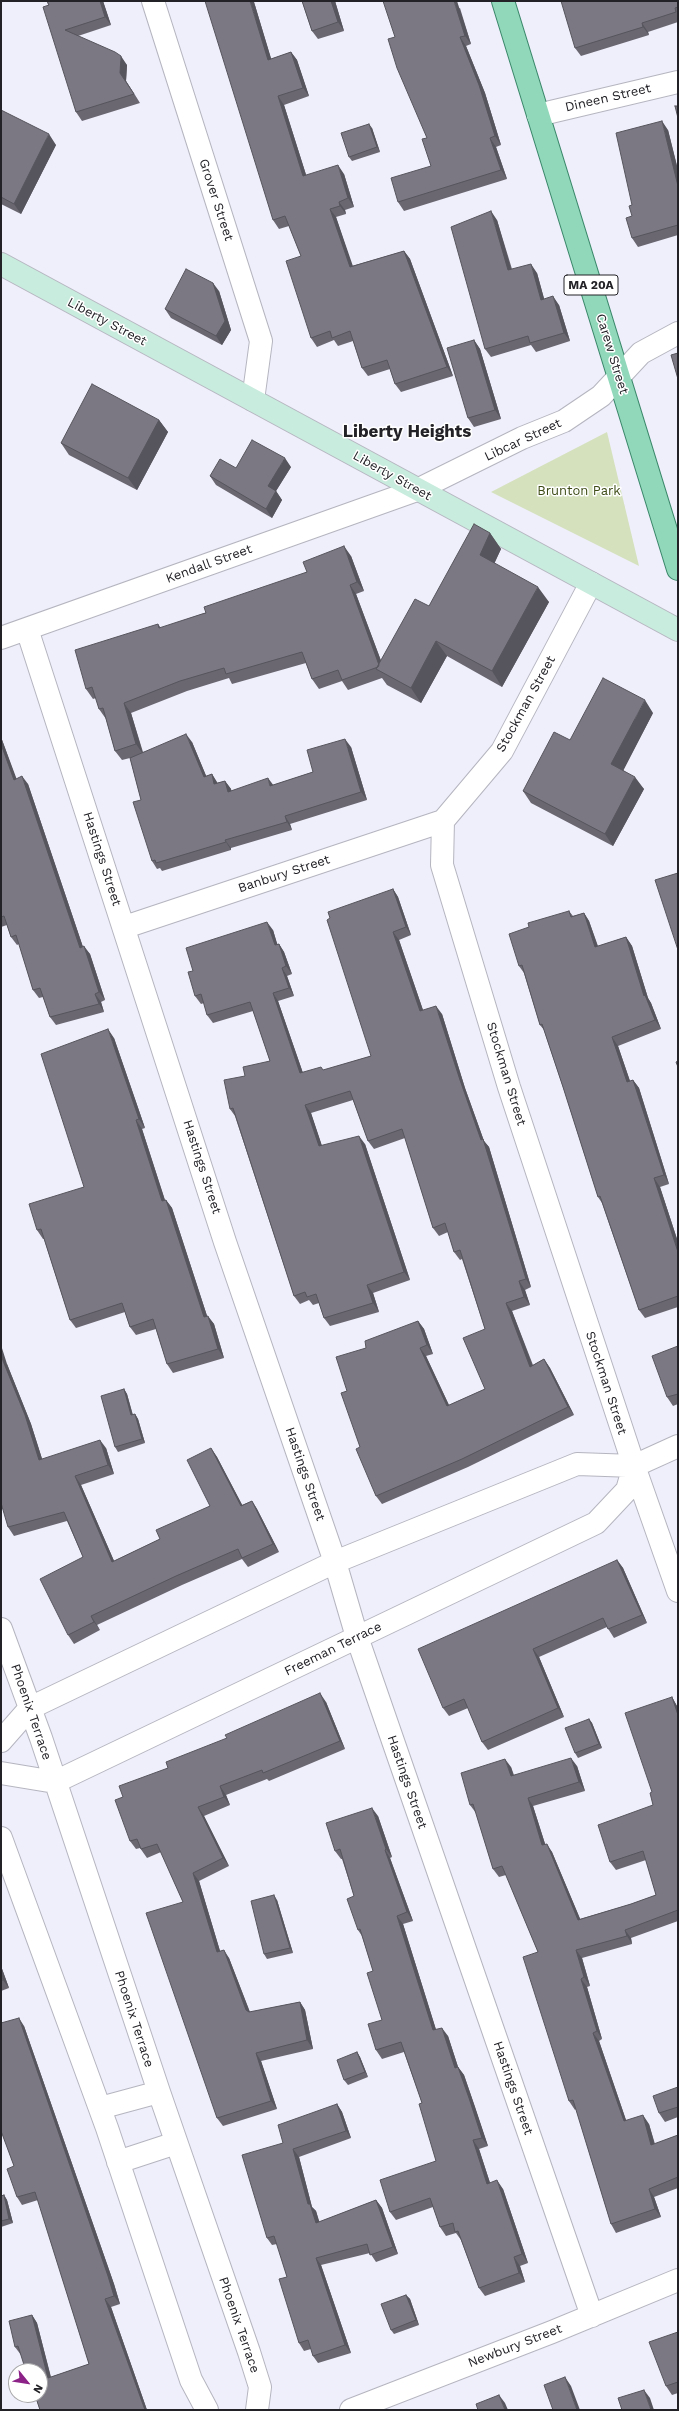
<!DOCTYPE html>
<html>
<head>
<meta charset="utf-8">
<style>
  body { margin:0 }
  #map { position:relative; width:679px; height:2411px; overflow:hidden; background:#efeffb; font-family:"Work Sans",sans-serif }
  canvas { display:block }
  .frame { position:absolute; inset:0; border:2px solid #222227; pointer-events:none }
  .north { position:absolute; left:8px; top:2363px; width:40px; height:40px; box-sizing:border-box; background:#fff; border:1px solid #a7a7a9; border-radius:50%; rotate:120deg; font-size:11px; font-weight:700; line-height:16px; text-align:center; color:#222227 }
  .north::after { content:''; display:block; margin:auto; width:14px; height:18px; background:#8c2288; clip-path:polygon(50% 0,100% 100%,50% 72%,0 100%) }
</style>
</head>
<body>
<div id="map">
<canvas width="679" height="2411"></canvas>
<div class="frame"></div>
<div class="north">N</div>
</div>
<script>
const context = document.querySelector('canvas').getContext('2d');
context.lineJoin = 'round';
function fill(path, color) { context.fillStyle = color; context.fill(path, 'evenodd'); }
const poly = rows => new Path2D(rows.map(r => 'M' + r).join(''));
function trace(path, color, width, dash) { context.strokeStyle = color; context.lineWidth = width; context.lineCap = dash ? 'butt' : 'round'; context.setLineDash(dash || []); context.stroke(path); }
function write(font, color, halo, rows, align = 'center') {
  context.font = font + ' "Work Sans",sans-serif'; context.lineWidth = 3; context.setLineDash([]); context.textBaseline = 'middle'; context.strokeStyle = halo; context.fillStyle = color; for (const [text, x, y, turn = 0] of rows) {
    context.save(); context.translate(x, y); context.rotate((+turn || 0) * Math.PI / 180); context.textAlign = isNaN(turn) ? turn : align; if (halo) context.strokeText(text, 0, 0); context.fillText(text, 0, 0); context.restore();
  }
}
fill(poly([
  [607,432,639,566,491,492]
]), '#d5e1bd');
const minor = poly([
  [153,1,261,341,253,400],
  [538,115,678,82],
  [591,583,502,751,443,821,442,865,509,1087,634,1466,678,1591],
  [27,629,225,1242,335,1562,357,1637,592,2316],
  [1,638,417,490,522,438,564,421,601,396,641,353,678,333],
  [125,927,443,821],
  [1,1629,41,1738,159,2092,249,2352,260,2387,257,2410],
  [1,1741,30,1708,335,1562,577,1464,634,1466,678,1446],
  [1,1773,55,1782,596,1523,627,1490,634,1466],
  [1,1838,107,2128,191,2380,207,2410],
  [100,2108,159,2092],
  [118,2162,176,2143],
  [351,2410,552,2332,678,2280]
]);
const secondary = poly([
  [1,264,678,630]
]);
const primary = poly([
  [503,1,678,569]
]);
trace(minor, '#b5b5c0', 24);
trace(secondary, '#b5b5c0', 24);
trace(primary, '#3b876a', 24);
trace(minor, '#fff', 22);
trace(secondary, '#c8ecdd', 22);
trace(primary, '#91d8bb', 22);
fill(poly([
  [47,1,103,1,111,25,78,36,127,65,126,81,140,103,82,121,76,112],
  [302,1,335,1,344,31,318,39,312,31],
  [678,1,678,22,648,32,649,35,581,56,575,48],
  [254,2,271,59,291,52,297,60,309,96,284,105,306,175,344,174,354,207,345,210,346,214,336,217,352,266,404,251,410,259,453,376,401,392,395,384,390,369,368,376,362,368,353,341,338,346,334,340,317,347,311,338,301,256,289,226,279,229,273,220],
  [460,8,471,44,466,46,485,93,501,145,496,147,507,179,404,211,398,202,431,166,427,138,395,37],
  [1,110,56,145,21,214,1,204],
  [372,128,380,152,352,161,349,157],
  [668,130,678,170,678,235,638,247,632,238,632,205],
  [497,220,512,269,537,273,544,299,559,305,570,341,536,352,531,345,491,357,485,349],
  [219,291,231,330,222,345,171,318,165,309],
  [474,340,480,349,501,419,474,427,468,418],
  [159,420,168,432,137,490,69,455,61,443],
  [291,467,276,491,282,500,272,518,216,485,210,476,236,468],
  [490,533,501,549,494,563,549,602,502,687,447,656,421,703,387,685,382,678,348,690,342,681,319,689,312,679,306,663,232,684,229,678,187,691,131,713,143,752,192,742,206,776,212,774,217,783,225,781,231,789,231,791,273,785,313,772,351,747,367,800,290,824,292,830,231,848,231,850,162,871,160,868,157,869,152,861,141,800,130,758,122,760,115,751,106,719,99,709,96,698,93,699,86,689,158,624,161,628,202,614,307,572,351,556,364,591,356,594,381,661,429,606],
  [653,713,623,770,644,789,613,846,531,803,523,791,570,740],
  [1,737,16,779,28,784,83,947,90,954,105,1000,101,1002,104,1012,56,1025,50,1017,43,997,39,998,33,990,19,944,17,945,11,937,7,925,1,927],
  [393,889,398,897,411,935,399,940,423,1010,442,1014,465,1088,484,1141,489,1147,531,1287,525,1290,530,1305,512,1311,533,1365,544,1359,550,1368,574,1415,468,1467,382,1504,376,1496,360,1447,347,1391,366,1348,418,1321,424,1329,433,1354,426,1356,449,1405,485,1389,485,1329,462,1259,460,1260,454,1252,448,1232,439,1236,433,1228,405,1138,374,1149,368,1141,353,1100,311,1113,322,1146,365,1144,410,1280,373,1293,379,1312,330,1326,324,1318,319,1303,313,1305,309,1300,300,1304,294,1296,235,1116,230,1109,245,1076,270,1061,253,1011,213,1023,207,1015,204,1003,201,1004,195,996,193,971,273,930,277,944,279,944,284,952,292,974,287,976,294,996,278,1001,303,1073,324,1070,371,1056],
  [569,911,573,916,584,913,589,921,598,946,626,937,632,946,648,998,651,1003,661,1029,618,1046,630,1081,633,1080,639,1088,669,1184,660,1187,678,1242,678,1307,645,1318,639,1310,602,1203,598,1197,563,1087,544,1030,540,1025,524,973,519,966],
  [114,1038,145,1128,142,1129,165,1200,166,1200,172,1208,207,1316,214,1324,224,1358,173,1373,167,1364,156,1329,136,1335,130,1327,125,1312,76,1328,70,1320,44,1239,43,1239,37,1230,84,1187],
  [678,1346,678,1404,673,1406,667,1397],
  [7,1364,31,1424,42,1459,106,1448,114,1474,81,1485,114,1561,160,1539,210,1506,211,1448,217,1457,242,1505,252,1501,257,1509,279,1552,248,1567,242,1559,182,1585,97,1625,100,1630,74,1644,68,1635,83,1557,67,1521,14,1536,8,1527],
  [124,1389,127,1394,133,1415,135,1414,138,1419,145,1443,118,1452,115,1447],
  [617,1560,623,1568,647,1623,614,1638,607,1627,539,1657,564,1717,488,1750,482,1742,468,1708,449,1716,443,1708],
  [672,1697,678,1708,678,1921,631,1938,632,1944,582,1958,590,1986,587,1987,602,2039,599,2041,626,2120,649,2124,655,2144,678,2135,678,2188,654,2197,661,2217,616,2233,611,2224,576,2109,575,2110,569,2101,538,1952,506,1875,499,1877,493,1869,476,1813,470,1805,511,1767,514,1775,577,1766,585,1791,533,1806,545,1844,552,1852,580,1919,631,1904,656,1895,646,1860,616,1870,610,1862,653,1805,652,1792],
  [326,1702,345,1749,269,1781,267,1779,226,1795,230,1805,204,1816,229,1866,199,1881,220,1951,229,1958,250,2012,300,2002,305,2010,313,2049,261,2061,277,2109,223,2126,217,2118,183,1902,161,1852,147,1858,140,1848,136,1849,130,1841,123,1797,168,1768],
  [589,1719,592,1723,602,1748,578,1758,575,1753],
  [378,1816,392,1857,390,1858,413,1921,403,1924,436,2030,448,2036,458,2067,464,2075,475,2107,488,2146,479,2149,490,2183,503,2189,528,2263,520,2266,525,2282,485,2296,479,2288,461,2240,456,2233,446,2236,440,2227,433,2207,396,2220,390,2212,436,2161,422,2103,404,2052,382,2059,376,2050,382,2020,373,1971,362,1936,358,1930,354,1896,342,1859,341,1859,335,1851],
  [277,1900,293,1953,267,1959,264,1954],
  [1,1966,9,1988,1,1991],
  [1,2023,24,2026,114,2284,120,2304,111,2307,147,2410,40,2410,21,2355,15,2347,32,2315,37,2323,51,2377,89,2364,38,2200,22,2205,17,2197,14,2166,2,2133,1,2133],
  [357,2052,360,2057,368,2077,348,2085,344,2080],
  [678,2087,678,2117,665,2122,659,2113],
  [337,2104,342,2112,351,2138,299,2157,312,2207,316,2211,319,2222,376,2200,382,2208,398,2254,376,2262,370,2253,321,2265,351,2353,318,2363,313,2356,311,2349,304,2351,299,2343,287,2277,277,2244,272,2245,267,2238,283,2143],
  [4,2195,7,2200,13,2223,1,2227,1,2196],
  [406,2295,410,2299,419,2325,394,2334,391,2330],
  [678,2332,678,2393,672,2395,666,2386]
]), '#6a6771');
fill(poly([
  [100,1,103,1,111,25,105,17],
  [250,1,253,1,254,2,274,68,268,60],
  [331,1,335,1,344,31,338,22],
  [454,1,457,1,471,44,465,36],
  [642,23,648,32,649,35,643,27],
  [460,37,466,46,485,93,501,145,495,136],
  [291,52,297,60,309,96,303,88],
  [121,56,127,65,126,81,140,103,120,73],
  [278,96,284,105,309,184,303,176],
  [662,121,668,130,678,170,678,186],
  [369,124,372,128,380,152,377,147],
  [49,134,56,145,21,214,14,204],
  [490,138,496,147,507,179,501,170],
  [338,165,344,174,354,207,348,198],
  [339,202,345,210,346,214,340,206],
  [330,209,336,217,356,275,350,267],
  [491,211,497,220,514,279,508,270],
  [404,251,410,259,453,376,447,367],
  [531,264,537,273,547,309,541,300],
  [213,283,219,291,231,330,222,345,216,336],
  [553,296,559,305,570,341,564,333],
  [474,340,480,349,501,419,495,410],
  [159,420,168,432,137,490,128,478],
  [285,458,291,467,276,491,282,500,272,518,266,509,268,486],
  [490,533,501,549,491,571,480,555],
  [344,546,351,556,364,591,357,582],
  [350,585,356,594,386,674,379,667],
  [538,587,549,602,502,687,492,671],
  [436,641,447,656,421,703,411,688],
  [645,700,653,713,620,777,611,764],
  [124,703,131,713,143,754,136,744],
  [186,734,192,742,210,785,204,777],
  [1,737,20,788,14,780,1,744],
  [345,739,351,747,367,800,361,792],
  [212,774,217,782,220,792,214,784],
  [22,776,28,784,86,956,80,948],
  [635,777,644,789,613,846,605,834],
  [268,778,274,786,270,786],
  [225,781,231,789,234,800,228,792],
  [285,816,290,824,292,830,287,822],
  [225,840,231,848,231,850,226,842],
  [393,889,398,897,411,935,406,927],
  [584,913,589,921,601,956,595,947],
  [267,922,273,930,280,953,275,945],
  [393,932,399,940,426,1019,420,1011],
  [626,937,632,946,648,998,651,1003,661,1029,655,1020,644,996],
  [279,944,284,952,292,974,286,966],
  [84,946,90,954,105,1000,99,992],
  [282,968,287,976,294,996,289,988],
  [273,993,278,1001,306,1082,300,1073],
  [95,994,101,1002,104,1012,99,1004],
  [436,1006,442,1014,465,1088,484,1141,489,1147,531,1287,526,1279,481,1140,460,1080],
  [108,1029,114,1038,145,1128,139,1119],
  [612,1037,618,1046,633,1090,627,1082],
  [633,1080,639,1088,669,1184,664,1175],
  [305,1105,311,1113,325,1155,319,1146],
  [136,1120,142,1129,168,1210,162,1201],
  [359,1136,365,1144,410,1280,404,1272],
  [654,1178,660,1187,678,1242,678,1252],
  [166,1200,172,1208,210,1325,204,1317],
  [519,1281,525,1290,530,1305,524,1297],
  [367,1285,373,1293,379,1312,373,1303],
  [506,1303,512,1311,536,1375,530,1367],
  [208,1316,214,1324,224,1358,218,1349],
  [418,1321,424,1329,433,1354,427,1345],
  [1,1345,7,1364,31,1424,45,1468,39,1460,1,1356],
  [420,1348,426,1356,453,1414,447,1406],
  [544,1359,550,1368,574,1415,568,1407],
  [124,1389,127,1394,134,1420,131,1415],
  [135,1414,138,1419,145,1443,142,1439],
  [100,1440,106,1448,114,1474,108,1465],
  [211,1448,217,1457,247,1514,241,1506],
  [75,1476,81,1485,118,1570,112,1562],
  [252,1501,257,1509,279,1552,273,1544],
  [617,1560,623,1568,647,1623,642,1615],
  [91,1616,97,1625,100,1630,94,1622],
  [533,1649,539,1657,564,1717,558,1708],
  [320,1693,326,1702,345,1749,340,1741],
  [672,1697,677,1706,678,1708,678,1715],
  [589,1719,592,1723,602,1748,599,1744],
  [571,1758,577,1766,585,1791,579,1782],
  [505,1759,511,1767,516,1785,511,1776],
  [220,1786,226,1795,230,1805,224,1797],
  [528,1798,533,1806,548,1853,542,1845],
  [198,1807,204,1816,229,1866,223,1858],
  [372,1808,378,1816,392,1857,386,1849],
  [547,1844,552,1852,584,1928,578,1920],
  [385,1850,390,1858,413,1921,407,1912],
  [193,1873,199,1881,223,1961,217,1952],
  [274,1895,277,1900,293,1953,290,1948],
  [397,1916,403,1924,439,2039,433,2030],
  [625,1930,631,1938,632,1944,627,1936],
  [224,1950,229,1958,252,2018,246,2010],
  [576,1950,582,1958,590,1986,584,1977],
  [1,1966,9,1988,3,1980,1,1974],
  [581,1979,587,1987,602,2039,597,2031],
  [300,2002,305,2010,313,2049,307,2040],
  [19,2018,24,2026,114,2284,120,2304,114,2296],
  [442,2028,448,2036,461,2076,455,2068],
  [593,2033,599,2041,629,2129,624,2121],
  [357,2052,360,2057,368,2077,365,2072],
  [256,2053,261,2061,277,2109,271,2101],
  [458,2067,464,2075,475,2107,488,2146,482,2138],
  [337,2104,342,2112,351,2138,346,2131],
  [643,2115,649,2124,657,2153,651,2145],
  [473,2140,479,2149,493,2192,487,2184],
  [293,2149,299,2157,312,2207,316,2211,322,2230,316,2223,308,2204],
  [497,2180,503,2189,528,2263,522,2254],
  [649,2189,654,2197,661,2217,655,2209],
  [4,2195,7,2200,13,2223,9,2219],
  [376,2200,382,2208,398,2254,393,2247],
  [514,2257,520,2266,525,2282,519,2273],
  [316,2258,321,2265,351,2353,345,2345],
  [406,2295,410,2299,419,2325,416,2320],
  [105,2299,111,2307,147,2410,145,2410],
  [32,2315,37,2323,53,2386,48,2378],
  [565,2377,571,2386,580,2410,577,2410],
  [644,2390,650,2398,654,2410,651,2410],
  [499,2395,505,2403,508,2410,505,2410]
]), '#56545c');
const building = poly([
  [47,1,100,1,105,17,65,30,115,52,121,56,120,73,134,94,76,112,43,7,49,5,47,1],
  [205,1,250,1,268,60,291,52,303,88,278,96,303,176,338,165,348,198,339,202,340,206,330,209,350,267,404,251,447,367,395,384,387,360,362,368,350,331,332,338,330,331,311,338,286,261,301,256,285,216,273,220,205,1],
  [302,1,331,1,338,22,312,31,302,1],
  [383,1,454,1,465,36,460,37,479,85,495,136,490,138,501,170,398,202,391,178,431,166,422,139,427,138,397,68,388,39,395,37,383,1],
  [561,1,678,1,678,7,675,8,676,12,642,23,643,27,575,48,561,1],
  [675,106,678,106,678,118,675,106],
  [1,110,49,134,14,204,1,197,1,110],
  [662,121,678,186,678,225,632,238,626,218,632,216,629,206,632,205,616,133,662,121],
  [369,124,377,147,349,157,341,133,369,124],
  [491,211,508,270,531,264,541,300,553,296,564,333,530,343,528,336,485,349,451,227,491,211],
  [186,269,213,283,225,321,216,336,165,309,186,269],
  [474,340,495,410,468,418,447,348,474,340],
  [678,353,678,379,671,355,678,353],
  [92,384,159,420,128,478,61,443,92,384],
  [252,440,285,458,268,486,276,491,266,509,210,476,220,459,236,468,252,440],
  [474,524,490,533,480,555,538,587,492,671,436,641,411,688,376,669,415,599,429,606,474,524],
  [344,546,357,582,350,585,379,665,378,667,342,680,338,670,312,679,302,652,226,674,224,668,180,681,124,703,136,744,115,751,103,708,99,709,92,687,86,689,75,650,158,624,159,628,202,614,206,613,204,607,307,572,303,562,344,546],
  [603,678,645,700,611,764,635,777,605,834,523,791,554,732,570,740,603,678],
  [186,734,204,777,212,774,214,784,225,781,228,792,268,778,270,786,313,772,307,750,345,739,361,792,285,816,287,822,225,840,226,842,156,863,155,860,152,861,133,802,141,800,130,758,186,734],
  [1,744,14,780,22,776,80,948,84,946,99,992,95,994,99,1004,50,1017,40,988,33,990,16,935,11,937,4,916,1,917,1,744],
  [678,873,678,950,655,880,678,873],
  [393,889,406,927,393,932,420,1011,436,1006,460,1080,481,1140,483,1139,526,1279,519,1281,524,1297,506,1303,530,1367,544,1359,568,1407,462,1459,376,1496,356,1449,360,1447,341,1393,347,1391,336,1357,366,1348,365,1341,418,1321,427,1345,420,1348,447,1406,485,1389,463,1338,485,1329,460,1250,454,1252,445,1223,433,1228,402,1129,368,1141,350,1091,305,1105,319,1146,359,1136,404,1272,367,1285,373,1303,324,1318,316,1294,307,1297,305,1292,294,1296,233,1108,230,1109,224,1080,245,1076,243,1067,270,1061,250,1002,207,1015,201,994,195,996,188,972,193,971,186,948,267,922,275,945,279,944,286,966,282,968,289,988,273,993,300,1073,321,1067,323,1070,371,1056,327,920,330,918,328,912,393,889],
  [569,911,571,917,584,913,595,947,626,937,644,996,645,995,655,1020,612,1037,627,1082,633,1080,664,1175,654,1178,678,1252,678,1296,639,1310,600,1196,598,1197,563,1087,542,1024,540,1025,522,965,519,966,509,934,529,927,528,923,569,911],
  [108,1029,139,1119,136,1120,162,1201,166,1200,204,1317,208,1316,218,1349,167,1364,153,1319,130,1327,122,1303,70,1320,41,1229,37,1230,29,1204,84,1187,41,1054,108,1029],
  [678,1061,678,1067,676,1062,678,1061],
  [678,1346,678,1394,667,1397,652,1356,678,1346],
  [1,1356,25,1415,39,1460,100,1440,108,1465,75,1476,112,1562,160,1539,156,1530,210,1506,187,1460,211,1448,241,1506,252,1501,273,1544,242,1558,238,1549,176,1576,91,1616,94,1622,68,1635,40,1579,83,1557,64,1512,8,1527,1,1503,1,1356],
  [124,1389,131,1415,135,1414,142,1439,115,1447,101,1396,124,1389],
  [617,1560,642,1615,608,1629,603,1618,533,1649,558,1708,482,1742,464,1699,443,1708,418,1649,617,1560],
  [320,1693,340,1741,263,1773,262,1770,220,1786,224,1797,198,1807,223,1858,193,1873,217,1952,224,1950,246,2010,249,2012,300,2002,307,2040,256,2053,271,2101,217,2118,146,1913,183,1902,157,1844,141,1849,137,1839,130,1841,115,1800,123,1797,119,1786,168,1768,166,1762,227,1738,225,1735,320,1693],
  [672,1697,678,1715,678,1910,625,1930,627,1936,576,1950,584,1977,581,1979,597,2031,593,2033,624,2121,643,2115,651,2145,678,2135,678,2177,649,2189,655,2209,611,2224,573,2100,569,2101,523,1957,538,1952,502,1866,493,1869,473,1804,470,1805,461,1773,505,1759,511,1776,571,1758,579,1782,528,1798,542,1845,547,1844,578,1920,631,1904,656,1895,643,1851,610,1862,598,1825,653,1805,650,1793,652,1792,625,1713,672,1697],
  [589,1719,599,1744,575,1753,565,1728,589,1719],
  [372,1808,386,1849,385,1850,407,1912,397,1916,433,2030,442,2028,455,2068,458,2067,469,2098,482,2138,473,2140,487,2184,497,2180,522,2254,514,2257,519,2273,479,2288,458,2231,455,2232,453,2223,440,2227,430,2198,390,2212,380,2180,436,2161,419,2104,422,2103,401,2042,376,2050,368,2024,382,2020,367,1973,373,1971,360,1929,358,1930,347,1899,354,1896,340,1849,335,1851,326,1823,372,1808],
  [274,1895,290,1948,264,1954,251,1901,274,1895],
  [1,1974,3,1980,1,1981,1,1974],
  [19,2018,108,2276,114,2296,105,2299,145,2410,40,2410,35,2395,40,2395,40,2371,26,2371,18,2346,15,2347,9,2321,32,2315,48,2378,89,2364,35,2192,17,2197,7,2169,14,2166,1,2131,1,2023,19,2018],
  [357,2052,365,2072,344,2080,337,2060,357,2052],
  [678,2087,678,2107,659,2113,653,2096,678,2087],
  [337,2104,346,2131,293,2149,308,2204,310,2204,316,2223,376,2200,393,2247,370,2255,367,2244,316,2258,345,2345,313,2356,308,2340,299,2343,279,2279,287,2277,274,2236,267,2238,242,2155,283,2143,278,2125,337,2104],
  [4,2195,9,2219,1,2221,1,2196,4,2195],
  [406,2295,416,2320,391,2330,381,2304,406,2295],
  [678,2332,678,2382,666,2386,649,2342,678,2332],
  [565,2377,577,2410,553,2410,544,2385,565,2377],
  [644,2390,651,2410,622,2410,618,2398,644,2390],
  [499,2395,505,2410,478,2410,476,2404,499,2395]
]);
fill(building, '#7b7883');
trace(building, '#56545c', 1);
for (const [x, y, w] of [
  [591,285,54]
]) { const box = new Path2D(); box.roundRect(x - w / 2, y - 10, w, 20, 3); context.fillStyle = '#fff'; context.fill(box); trace(box, '#222227', 1); }
write('bold 12px', '#222227', null, [
  ["MA 20A",591,285]
]);
write('13px', '#222227', '#fff', [
  ["Dineen Street",608,98,-13],
  ["Grover Street",216,200,72],
  ["Liberty Street",107,322,28],
  ["Carew Street",612,354,73],
  ["Libcar Street",523,440,-25],
  ["Liberty Street",392,476,29],
  ["Kendall Street",209,564,-20],
  ["Stockman Street",526,704,-61],
  ["Hastings Street",102,859,72],
  ["Banbury Street",284,874,-18],
  ["Stockman Street",506,1074,73],
  ["Hastings Street",202,1167,72],
  ["Stockman Street",606,1383,72],
  ["Hastings Street",305,1474,71],
  ["Freeman Terrace",333,1649,-26],
  ["Phoenix Terrace",31,1712,71],
  ["Hastings Street",407,1782,71],
  ["Phoenix Terrace",134,2019,72],
  ["Hastings Street",513,2088,71],
  ["Phoenix Terrace",239,2325,71],
  ["Newbury Street",515,2346,-21]
]);
write('13px', '#3d4b15', '#fff', [
  ["Brunton Park",579,491]
]);
write('bold 17px', '#222227', '#fff', [
  ["Liberty Heights",407,432]
]);
</script>
</body>
</html>
